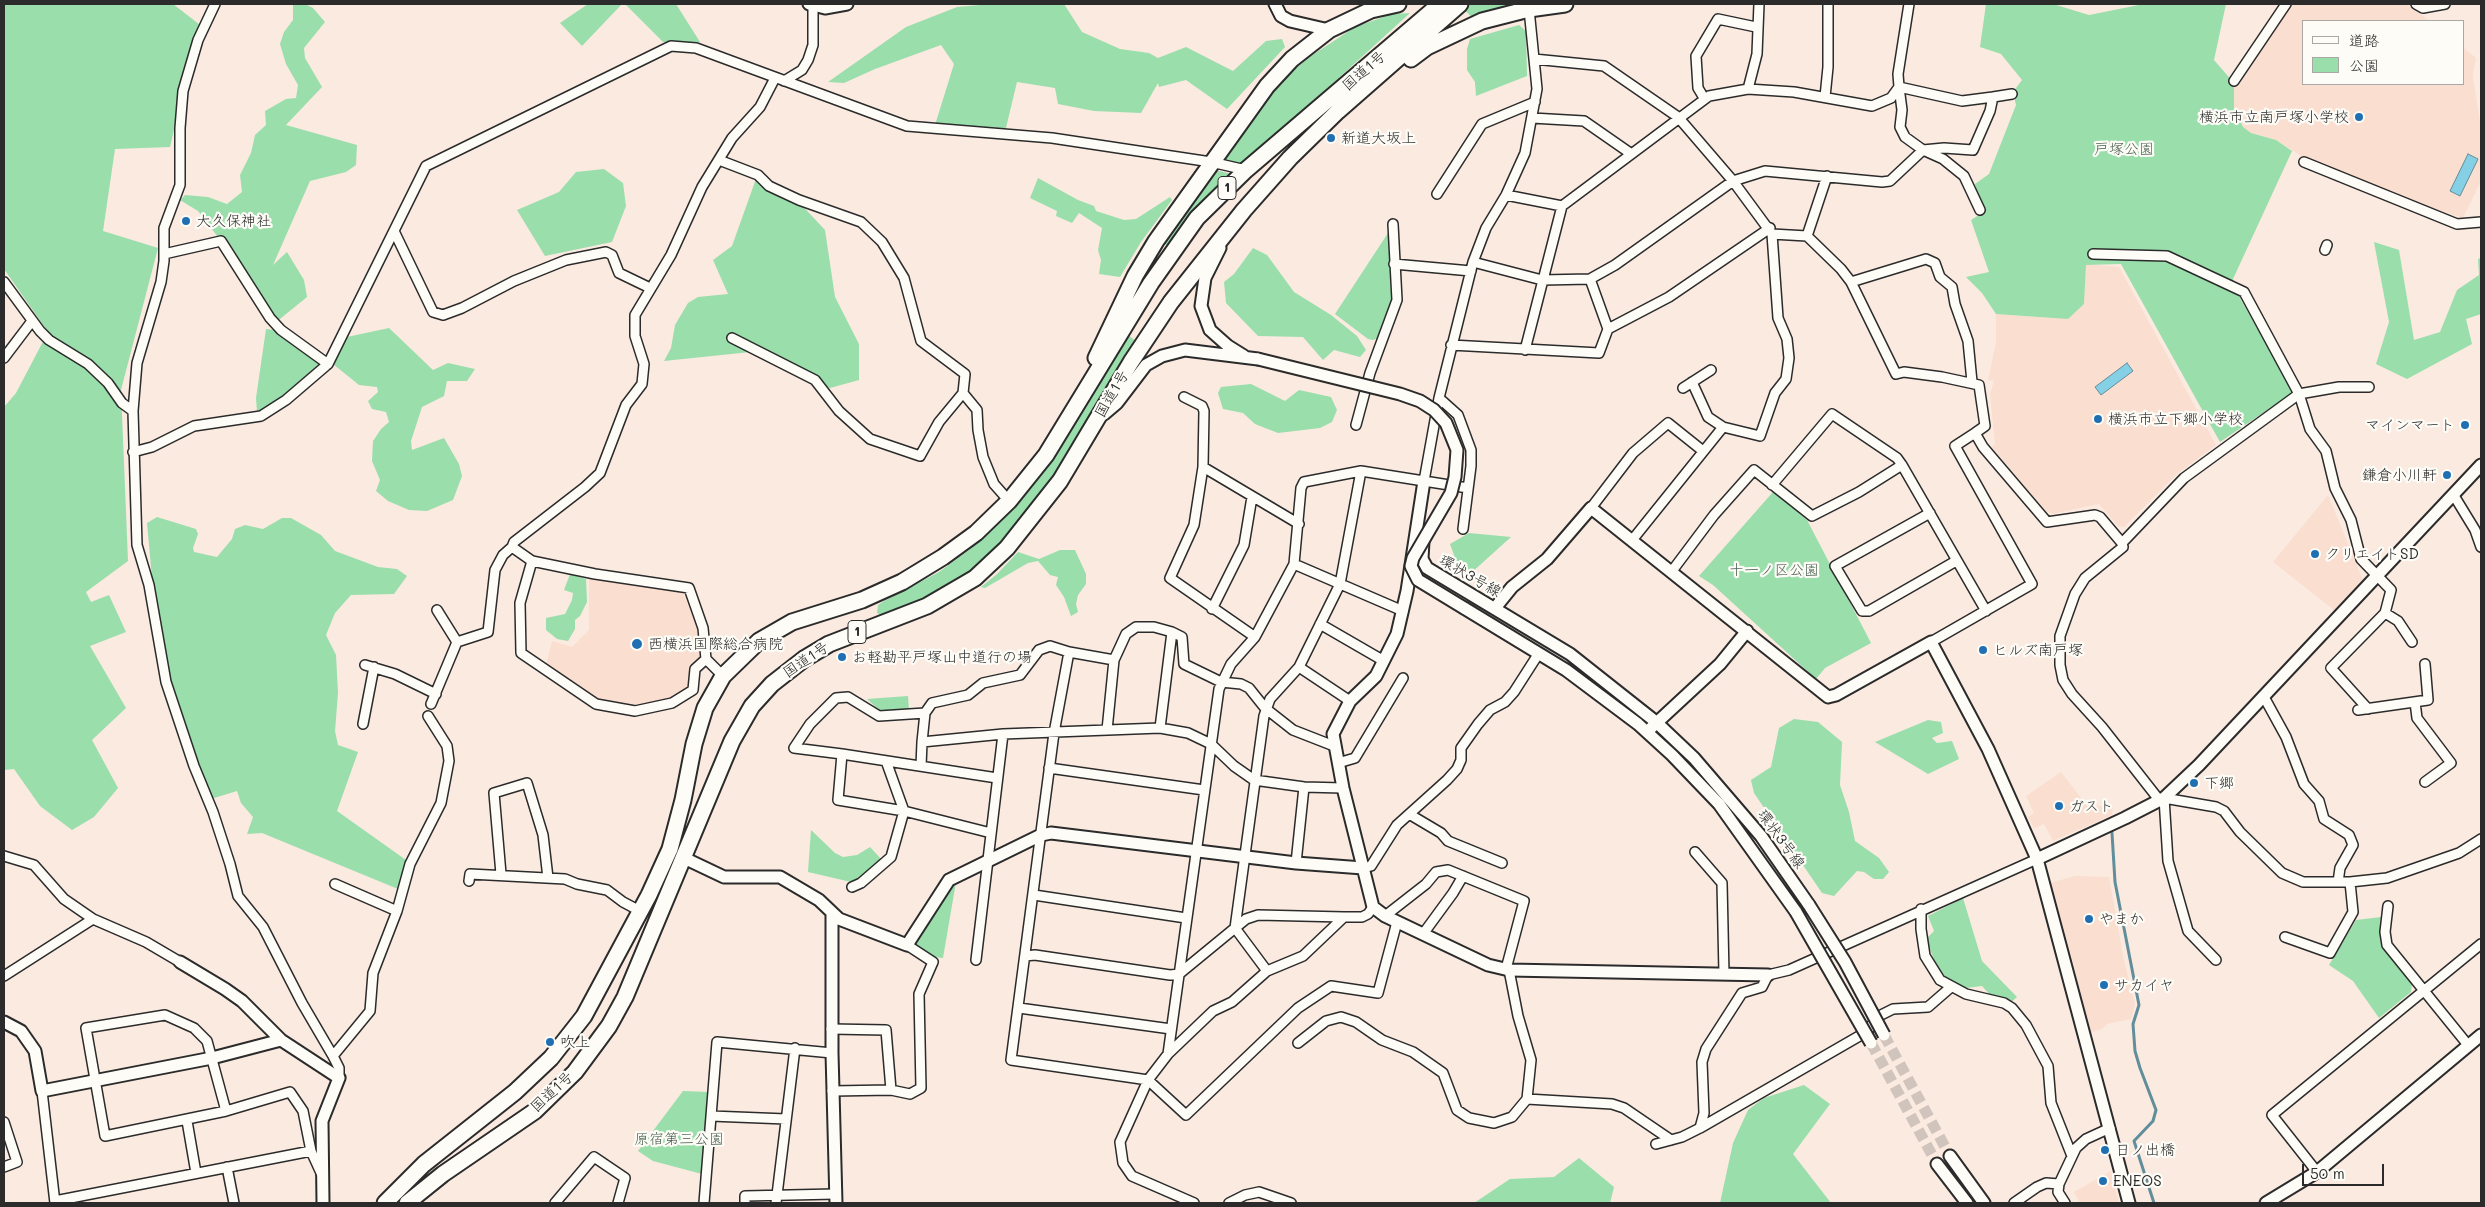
<!DOCTYPE html>
<html>
<head>
<meta charset="utf-8">
<style>
  body { margin:0 }
  #map { position:relative; width:2485px; height:1207px; overflow:hidden; background:#fbeae0; font-family:Mali,"Klee One",sans-serif }
  canvas { display:block }
  .frame { position:absolute; inset:0; border:5px solid #2b2b2b; pointer-events:none }
  .legend { position:absolute; left:2302px; top:20px; width:162px; height:65px; box-sizing:border-box; background:#fdfcf7; border:1px solid #a9a8a5; margin:0; padding:6px 9px; list-style:none; font-size:15px; color:#2b2b2b }
  .legend li { display:flex; align-items:center; gap:10px; height:25px }
  .legend b { width:25px; border:1px solid #a9a8a5 }
  .scale { position:absolute; left:2302px; top:1164px; width:82px; height:22px; box-sizing:border-box; border:2px solid #2b2b2b; border-top:0; padding-left:6px; font-size:15px; line-height:18px; white-space:nowrap; color:#2b2b2b; -webkit-text-stroke:4px #fdfcf7; paint-order:stroke }
</style>
</head>
<body>
<div id="map">
<canvas width="2485" height="1207"></canvas>
<div class="frame"></div>
<ul class="legend">
<li><b style="height:6px;background:#fdfcf7"></b>道路</li>
<li><b style="height:14px;background:#99deab"></b>公園</li>
</ul>
<div class="scale">50 m</div>
</div>
<script>
const context = document.querySelector('canvas').getContext('2d');
context.lineJoin = 'round';
function fill(path, color) { context.fillStyle = color; context.fill(path, 'evenodd'); }
const poly = rows => new Path2D(rows.map(r => 'M' + r).join(''));
function trace(path, color, width, dash) { context.strokeStyle = color; context.lineWidth = width; context.lineCap = dash ? 'butt' : 'round'; context.setLineDash(dash || []); context.stroke(path); }
function write(font, color, halo, rows, align = 'center') {
  context.font = font + ' Mali,"Klee One",sans-serif'; context.lineWidth = 4.5; context.setLineDash([]); context.textBaseline = 'middle'; context.strokeStyle = halo; context.fillStyle = color; for (const [text, x, y, turn = 0] of rows) {
    context.save(); context.translate(x, y); context.rotate((+turn || 0) * Math.PI / 180); context.textAlign = isNaN(turn) ? turn : align; if (halo) context.strokeText(text, 0, 0); context.fillText(text, 0, 0); context.restore();
  }
}
fill(poly([
  [2291,4,2406,4,2430,21,2304,21,2304,84,2464,84,2464,48,2476,58,2473,76,2481,129,2481,181,2463,218,2433,208,2429,210,2319,167,2276,140,2251,133,2243,127,2233,107,2234,83],
  [2086,264,2119,267,2216,445,2177,474,2124,527,2118,526,2099,504,2052,514,2046,511,1992,447,1995,443,1990,394,1994,381,1988,380,1996,342,1996,314,2068,319,2084,304],
  [2328,495,2363,580,2334,610,2273,562],
  [589,578,683,593,699,632,700,657,689,669,690,684,684,692,669,700,632,705,599,700,546,665,552,641,572,647,589,630],
  [2061,772,2088,807,2113,805,2112,815,2053,841,2044,824,2034,828,2028,817,2034,813,2026,796],
  [2075,876,2109,877,2123,956,2135,1005,2131,1019,2107,1024,2102,1029,2089,1033,2074,965,2050,883],
  [2111,1171,2119,1203,2080,1203,2074,1192]
]), '#faded0');
fill(poly([
  [4,4,173,4,204,28,183,91,170,147,115,149,103,231,158,248,121,390,128,561,86,592,91,602,109,595,126,632,90,646,126,708,92,740,118,788,94,817,72,830,40,806,14,769,4,770,4,407,16,393,48,332,4,269],
  [293,4,305,4,313,8,325,22,304,48,305,58,322,87,286,125,357,145,356,165,346,172,310,181,273,265,287,252,304,280,307,297,275,323,221,241,198,211,180,200,185,195,208,197,227,204,242,192,240,175,251,153,255,135,266,125,265,111,286,99,296,98,298,85,286,64,280,44,284,32,293,20],
  [588,4,622,4,582,46,560,23],
  [625,4,676,4,700,42,663,42],
  [992,4,1064,4,1082,32,1120,49,1149,53,1158,58,1186,47,1233,71,1266,41,1282,39,1285,47,1227,109,1186,80,1159,87,1158,83,1141,113,1094,111,1058,104,1055,88,1017,82,1005,132,935,125,954,64,941,45,875,69,844,83,828,82,906,27,957,7],
  [1469,4,1532,4,1473,19,1464,9],
  [1986,4,2053,4,2089,15,2144,4,2226,4,2214,60,2234,83,2234,109,2243,127,2251,133,2276,140,2292,151,2233,279,2241,300,2294,392,2220,442,2121,264,2086,265,2084,304,2068,319,1996,314,1982,293,1966,277,1989,272,1971,220,1982,213,1975,184,1989,174,2016,105,2013,92,2022,80,2001,54,1980,47],
  [1410,13,1241,167,1223,163,1269,98,1285,78,1308,58,1355,27,1392,14],
  [1519,25,1526,31,1527,76,1476,96,1475,82,1467,70,1467,49,1470,39],
  [604,169,623,183,626,206,612,242,545,256,517,210,559,192,576,172],
  [1215,170,1231,174,1232,176,1169,246,1163,243],
  [757,176,795,198,825,230,835,297,859,344,859,380,830,388,794,375,760,351,664,361,671,348,675,325,688,303,698,297,728,294,713,260,732,246],
  [1038,178,1078,200,1094,206,1096,211,1124,220,1136,219,1170,197,1172,200,1141,242,1120,277,1099,274,1101,260,1098,250,1102,228,1079,213,1072,223,1056,216,1057,211,1030,198],
  [1388,233,1393,238,1393,302,1379,338,1373,340,1368,339,1335,314],
  [2374,242,2399,250,2414,340,2440,332,2457,290,2479,275,2478,259,2481,258,2481,314,2466,319,2472,344,2407,379,2376,364,2389,322],
  [1253,248,1267,255,1294,292,1331,315,1357,336,1366,350,1360,357,1334,350,1323,360,1303,337,1258,336,1226,303,1224,282,1234,274],
  [389,328,433,370,448,363,475,369,467,381,447,381,444,396,422,407,411,441,412,450,444,438,459,464,462,476,453,500,427,511,409,510,388,501,376,491,380,480,372,461,373,441,381,429,389,422,386,412,372,409,368,401,378,392,377,387,359,385,333,364,347,337],
  [266,329,276,330,321,365,270,409,257,412,256,398],
  [1128,335,1136,341,1083,435,1038,502,986,560,948,590,901,610,880,615,877,613,878,605,884,601,939,572,969,550,1000,521,1026,493,1050,459],
  [1251,384,1285,401,1299,390,1331,397,1337,410,1332,422,1320,428,1278,433,1255,424,1243,413,1223,409,1218,393,1221,387],
  [1773,492,1807,520,1871,643,1825,668,1816,679,1713,585,1699,576],
  [157,517,196,529,198,534,193,548,194,552,217,557,232,539,235,529,245,525,263,529,282,518,291,518,321,535,335,551,378,567,397,569,407,576,394,594,351,595,335,613,326,635,336,655,338,693,335,731,338,745,358,752,337,811,406,860,398,889,262,833,247,834,253,817,241,803,237,791,211,799,169,680,155,611,147,523],
  [1469,533,1511,537,1470,574,1459,569,1450,544],
  [1060,550,1075,550,1086,574,1086,584,1078,595,1076,604,1078,612,1071,616,1064,597,1056,585,1058,577,1050,575,1038,561,1028,563,985,588,981,587,997,574,1018,552,1039,559],
  [570,574,586,579,587,602,580,616,575,620,575,629,568,641,557,639,546,630,546,618,565,614,572,600,573,593,564,590],
  [908,696,909,710,880,711,867,699],
  [1794,719,1818,722,1842,742,1840,785,1849,812,1855,841,1879,858,1889,872,1883,879,1874,879,1864,872,1857,871,1834,896,1822,893,1754,793,1751,780,1771,767,1779,728],
  [1928,720,1941,722,1943,733,1932,738,1937,743,1952,741,1959,759,1928,774,1875,742],
  [811,830,835,853,843,857,857,855,870,847,882,860,857,881,851,882,808,872],
  [956,882,943,958,934,957,913,944,950,886],
  [1963,898,1982,961,2017,997,2010,1003,1991,996,1982,986,1966,988,1947,979,1935,962,1926,939,1934,931,1928,916],
  [2381,917,2380,931,2382,947,2412,984,2411,992,2379,1018,2353,981,2329,965,2356,920],
  [1804,1085,1830,1104,1793,1154,1831,1203,1720,1203,1733,1143,1748,1110,1764,1098],
  [683,1091,709,1092,702,1174,653,1161,638,1151],
  [1579,1158,1614,1187,1610,1203,1474,1203,1510,1179,1554,1177]
]), '#99deab');
const water = poly([
  [2468,154,2478,159,2460,196,2450,191,2468,154],
  [2127,363,2133,371,2101,395,2095,387,2127,363]
]);
fill(water, '#85d0e5');
trace(water, '#618e9b', 1);
trace(poly([
  [2112,833,2115,882,2139,1005,2133,1024,2135,1051,2140,1068,2156,1110,2153,1121,2134,1141,2154,1203]
]), '#618e9b', 3);
trace(poly([
  [1884,1035,1950,1156],
  [1871,1043,1937,1164]
]), '#d1c4bc', 11, [11, 5.5]);
const minor = poly([
  [215,4,198,40,183,91,180,128,180,185,164,228,164,261,161,282,137,363,133,411,137,545,149,585,166,682,194,766,213,812,230,864,238,896,263,927,302,1003,333,1056,339,1068,339,1078],
  [2416,4,2423,8,2445,4],
  [1529,9,1534,59,1604,66,1678,117,1733,181,1772,234,1778,318,1787,339,1789,358,1786,379,1775,393,1760,436,1723,427,1708,417,1692,382],
  [784,81,802,70,808,60,813,45,813,6],
  [2234,81,2286,4],
  [1748,89,1757,54,1759,4],
  [1825,97,1828,67,1828,4],
  [1993,97,2012,94],
  [1704,98,1698,88,1696,56,1718,19,1756,27],
  [1532,118,1584,121,1630,153],
  [719,160,758,175,769,186,799,200,861,222,882,242,904,278,921,341,965,374,963,393,977,410,978,430,983,457,994,484,1009,501],
  [2304,162,2457,224,2481,222],
  [1437,194,1482,124,1535,102],
  [1506,195,1562,206,1709,96,1748,89,1794,92,1872,106,1891,98,1899,87,1898,74,1909,4],
  [394,231,433,312,443,315,462,308,514,281,566,260,606,252,612,255,619,273,650,288],
  [1772,234,1807,236,1841,269,1851,282,1896,374,1904,372,1942,377,1979,385,1985,426,1975,433],
  [1807,236,1827,176],
  [2325,250,2327,245],
  [164,254,221,241,270,318,281,330,328,364],
  [2093,254,2167,256,2244,292,2299,394,2310,429,2326,451,2335,488,2351,520,2361,559,2391,590,2385,613,2331,668,2368,709],
  [1473,262,1542,280,1590,279,1615,265,1733,181,1765,171,1882,182,1890,181,1923,150,1944,148,1973,150,1990,111,1993,97,1962,101,1899,87,1902,110,1900,127,1905,137,1923,150,1943,159,1964,176,1980,210],
  [1394,264,1471,271],
  [4,282,40,331,49,340,88,364,108,383,122,403,133,411],
  [1851,282,1926,259,1935,263,1940,277,1952,287,1955,304,1968,341,1972,382],
  [1608,329,1669,297,1770,228],
  [732,338,815,380,839,411,870,439,920,456,939,422,963,393],
  [1451,345,1599,353,1608,329,1590,279],
  [1525,350,1562,206],
  [4,358,32,321],
  [1683,388,1711,370],
  [1184,397,1202,406,1204,411,1203,467],
  [1439,398,1458,415,1471,450,1471,466,1463,529],
  [1356,425,1370,373,1397,300,1393,224],
  [133,452,152,447,194,426,261,416,286,400,328,364,426,166,671,46,696,48,907,126,1052,138,1211,162,1246,170],
  [1424,481,1439,398,1473,262,1486,228,1506,195,1525,153,1537,89,1534,59],
  [1772,485,1832,414,1897,458,1902,465],
  [2453,494,2475,530,2481,547],
  [1591,508,1633,453,1668,423,1703,451],
  [1930,513,1835,566,1862,611,1869,611,1956,561],
  [1633,539,1723,427],
  [532,561,520,603,521,653,596,704,635,711,672,703,693,690,695,669,706,659],
  [1294,564,1403,611],
  [1672,571,1714,515,1754,470,1812,516,1859,492,1902,465,1986,611],
  [1212,609,1244,545,1252,497],
  [437,610,457,642],
  [2385,613,2398,621,2412,642],
  [1320,624,1384,661],
  [1255,637,1170,578,1194,525,1203,467,1299,524],
  [457,642,488,632,495,570,503,555,512,547],
  [1931,642,2032,584,1955,446,1975,433,1983,447,2047,522,2095,515,2100,517,2122,543],
  [1069,652,1050,646,1039,650,1020,675,983,683,968,695,932,703,925,713,922,742,1003,734,1160,728,1188,733,1211,744,1234,766,1254,780,1304,787,1343,788],
  [1114,660,1069,652,1054,733,1011,1060,1148,1080,1186,1115,1298,1008,1331,986,1378,993,1397,922],
  [365,665,395,674,436,694],
  [1299,667,1350,701],
  [723,676,706,659,703,628,689,588,595,574,532,561,512,547,514,542,585,487,600,473,626,405,642,384,644,364,635,336,635,315,671,255,702,187,732,138,760,107,775,78],
  [2264,697,2286,737,2304,784,2319,801,2324,819,2349,835,2353,845,2340,868,2338,882],
  [2415,702,2417,718,2451,763,2425,782],
  [431,704,457,642],
  [2358,710,2428,700,2425,664],
  [363,724,374,667],
  [1160,728,1172,632,1182,637,1184,664,1221,682,1241,684,1249,688,1265,708,1293,730,1334,746],
  [1107,730,1114,660,1126,634,1136,627,1154,627,1172,632],
  [842,754,794,748,810,724,836,698,848,697,879,716,925,713],
  [1338,763,1355,758,1403,678],
  [921,766,922,742],
  [1049,768,1204,790],
  [2160,801,2102,727,2072,694,2063,680,2060,665,2060,636,2075,594,2085,578,2123,547,2122,543,2184,478,2299,394,2339,387,2369,387],
  [1409,814,1441,833,1448,841,1502,863],
  [991,833,904,811,838,800,842,754,997,778],
  [1695,852,1722,883,1724,974],
  [4,856,34,865,64,899,93,919,146,942,180,962],
  [1296,863,1304,787],
  [1363,868,1371,866,1397,825,1447,780,1457,769,1461,760,1461,748,1478,724,1490,710,1505,702,1514,692,1539,653],
  [501,874,494,793,527,783,543,835,548,878],
  [469,881,470,874,565,879,577,884,607,890,623,902,640,911],
  [335,884,397,911],
  [852,887,861,883,891,857,904,811,886,761],
  [1034,895,1186,918],
  [2388,906,2385,932,2387,945,2468,1045],
  [1921,909,1921,929,1925,956,1940,980,1966,994,2004,1003,2012,1008,2026,1025,2048,1066,2051,1103,2072,1156],
  [1385,916,1426,884,1436,872,1448,870,1524,901,1506,969],
  [1423,934,1453,893,1463,876],
  [2285,937,2330,953,2353,912,2350,882],
  [1025,956,1035,955,1170,975,1179,974,1246,919,1258,915,1344,917],
  [976,960,1003,734],
  [2216,960,2188,931,2168,861,2164,798,2216,807,2224,811,2240,832,2282,873,2303,882,2350,882,2387,878,2459,853,2481,839],
  [1267,971,1235,928,1264,716,1270,699,1299,667,1340,584,1361,471],
  [4,976,93,919],
  [1019,1008,1171,1029],
  [831,1029,886,1030,891,1090],
  [1298,1043,1326,1021,1341,1017,1356,1022,1382,1040,1413,1052,1443,1073,1457,1110,1469,1118,1494,1123,1512,1117,1527,1099,1531,1060,1518,1016,1509,970],
  [1168,1054,1219,689,1231,664,1255,637,1294,564,1301,488,1304,482,1361,471,1468,488],
  [333,1056,370,1011,373,973,397,911,410,864,441,803,449,761,447,746,428,716],
  [42,1091,55,1203],
  [832,1091,891,1090,910,1094,921,1088,919,994,933,962,907,945],
  [1527,1099,1612,1104,1624,1108,1671,1140],
  [226,1111,105,1136,86,1028,165,1015,194,1028,207,1041,226,1111,290,1092,303,1111,311,1151,322,1175],
  [711,1116,786,1119],
  [187,1121,196,1173],
  [4,1122,17,1162,4,1167],
  [1700,1128,1704,1113,1702,1062,1706,1049,1742,993,1762,987,1768,975,1789,970,2037,859],
  [1656,1144,1682,1137,1700,1128,1868,1031,1877,1017,1893,1009,1928,1007,1951,987],
  [227,1167,234,1203],
  [2317,1172,2272,1115,2481,944],
  [55,1201,311,1151],
  [555,1203,594,1157,625,1178,618,1203],
  [704,1203,717,1042,832,1053],
  [745,1203,745,1196,835,1194],
  [776,1203,795,1048],
  [1194,1203,1132,1176,1123,1163,1120,1142,1148,1080,1168,1054,1213,1011,1232,1002,1267,971,1303,956,1344,917,1362,917,1368,914,1373,907],
  [1229,1203,1245,1195,1259,1192,1291,1203],
  [2014,1203,2037,1187,2046,1183,2059,1184],
  [2065,1203,2058,1192,2059,1184,2076,1148,2086,1139,2110,1128]
]);
const tertiary = poly([
  [809,4,825,8,847,4],
  [1275,4,1281,16,1290,21,1329,30],
  [1220,248,1205,278,1201,306,1210,330,1228,346,1244,356],
  [1104,414,1117,403,1146,365,1162,356,1185,350,1258,359],
  [1424,481,1407,591,1397,634,1376,676,1350,701,1333,734,1343,788,1373,907,1385,916,1488,965,1509,970,1768,975],
  [1423,541,1422,559,1427,568,1570,654,1656,722,1694,758,1761,836,1809,905],
  [1464,608,1566,670,1638,724,1672,755,1719,804,1796,912],
  [1495,608,1512,587,1547,559,1591,508,1828,697,1836,695,1931,642,1988,749,2037,859,2129,1203],
  [1651,728,1720,664,1747,631],
  [684,858,724,877,780,877,819,900,839,919,907,945,949,880,1041,835,1051,833,1296,863,1363,868],
  [2037,859,2125,818,2164,798,2199,765,2481,465],
  [832,913,832,1053,836,1203],
  [180,962,225,989,242,1001,281,1040,339,1078,322,1121,323,1203],
  [4,1022,21,1031,35,1051,42,1091,212,1058,281,1040],
  [1950,1156,1984,1203],
  [1937,1164,1967,1203],
  [2266,1203,2317,1172,2481,1035]
]);
const trunk = poly([
  [1411,59,1427,47,1482,21,1529,9,1565,4],
  [1096,358,1135,276,1156,241,1267,86,1292,59,1329,30,1371,10,1398,4],
  [385,1203,424,1164,515,1092,551,1058,584,1016,649,895,670,849,683,800,694,744,705,708,723,676,759,641,792,622,862,600,902,582,943,557,976,533,1009,501,1046,455,1151,283,1197,218,1246,170,1440,4],
  [407,1203,443,1174,535,1111,575,1072,609,1026,625,997,732,741,752,706,772,684,804,659,829,644,927,606,975,578,1007,548,1060,481,1131,362,1171,302,1244,210,1290,158,1338,111,1460,4]
]);
trace(minor, '#2b2b2b', 12);
trace(tertiary, '#2b2b2b', 15);
trace(trunk, '#2b2b2b', 19);
trace(minor, '#fdfcf7', 9);
trace(tertiary, '#fdfcf7', 11);
trace(trunk, '#fdfcf7', 15);
const tertiaryBridge = poly([
  [1258,359,1400,394,1420,401,1434,410,1446,423,1457,450,1455,477,1451,493,1413,558,1411,566,1418,580,1464,608],
  [1809,905,1845,962,1884,1035],
  [1796,912,1871,1043]
]);
trace(tertiaryBridge, '#2b2b2b', 15, []);
trace(tertiaryBridge, '#fdfcf7', 11);
for (const [x, y, r, color] of [
  [2359,117,5,"#1f6fb2"],
  [1331,138,5,"#1f6fb2"],
  [186,221,5,"#1f6fb2"],
  [2098,419,5,"#1f6fb2"],
  [2465,425,5,"#1f6fb2"],
  [2447,475,5,"#1f6fb2"],
  [2315,554,5,"#1f6fb2"],
  [637,644,6,"#1f6fb2"],
  [1983,650,5,"#1f6fb2"],
  [842,657,5,"#1f6fb2"],
  [2194,783,5,"#1f6fb2"],
  [2059,806,5,"#1f6fb2"],
  [2089,919,5,"#1f6fb2"],
  [2104,985,5,"#1f6fb2"],
  [550,1042,5,"#1f6fb2"],
  [2105,1150,5,"#1f6fb2"],
  [2103,1181,5,"#1f6fb2"]
]) { const dot = new Path2D(); dot.arc(x, y, r, 0, 2 * Math.PI); context.fillStyle = color; context.fill(dot); trace(dot, '#fdfcf7', 2); }
for (const [x, y, w] of [
  [1227,188,18],
  [857,632,18]
]) { const box = new Path2D(); box.roundRect(x - w / 2, y - 11.5, w, 23, 4); context.fillStyle = '#fdfcf7'; context.fill(box); trace(box, '#2b2b2b', 1); }
write('bold 14px', '#2b2b2b', null, [
  ["1",1227,188],
  ["1",857,632]
]);
write('15px', '#2b2b2b', '#fdfcf7', [
  ["国道1号",1364,71,-41],
  ["国道1号",1112,394,-60],
  ["環状3号線",1470,576,30],
  ["国道1号",806,660,-34],
  ["環状3号線",1781,839,54],
  ["国道1号",552,1092,-43]
]);
write('15px', '#2b2b2b', '#fdfcf7', [
  ["横浜市立南戸塚小学校",2349,117,"right"],
  ["新道大坂上",1341,138],
  ["大久保神社",196,221],
  ["横浜市立下郷小学校",2108,419],
  ["マインマート",2455,425,"right"],
  ["鎌倉小川軒",2437,475,"right"],
  ["クリエイトSD",2325,554],
  ["西横浜国際総合病院",648,644],
  ["ヒルズ南戸塚",1993,650],
  ["お軽勘平戸塚山中道行の場",852,657],
  ["下郷",2204,783],
  ["ガスト",2069,806],
  ["やまか",2099,919],
  ["サカイヤ",2114,985],
  ["吹上",560,1042],
  ["日ノ出橋",2115,1150],
  ["ENEOS",2113,1181]
], 'left');
write('15px', '#4c6151', '#fdfcf7', [
  ["戸塚公園",2124,149],
  ["十一ノ区公園",1774,570],
  ["原宿第三公園",679,1139]
]);
</script>
</body>
</html>
